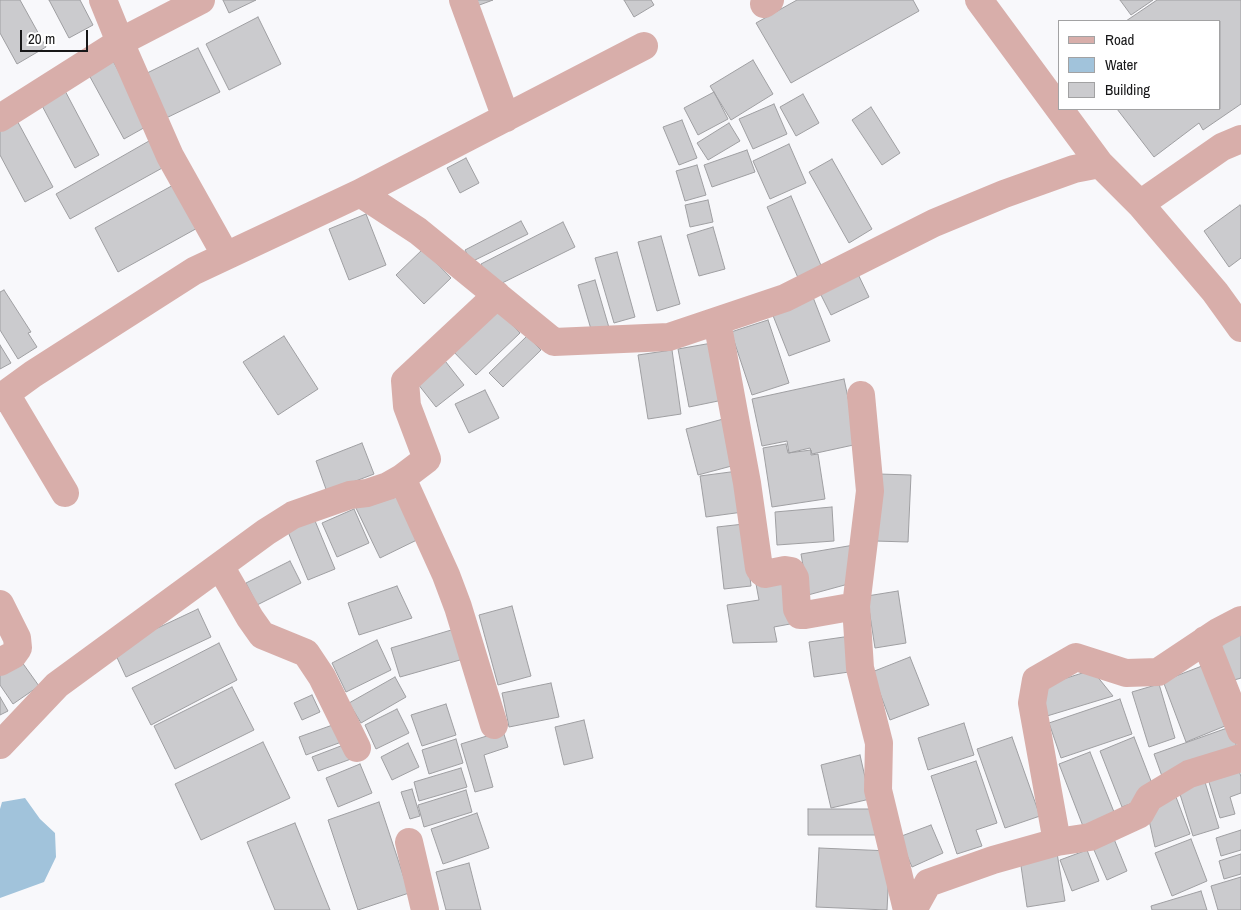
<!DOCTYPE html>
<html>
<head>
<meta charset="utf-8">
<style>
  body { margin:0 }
  #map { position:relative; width:1241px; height:910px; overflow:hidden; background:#f8f8fb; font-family:"Archivo Narrow",sans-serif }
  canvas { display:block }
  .legend { position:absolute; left:1058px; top:20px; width:162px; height:90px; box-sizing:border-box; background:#fff; border:1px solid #a2a2a3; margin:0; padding:6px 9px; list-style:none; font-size:15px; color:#171718 }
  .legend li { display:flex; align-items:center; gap:10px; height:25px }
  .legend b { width:25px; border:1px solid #a2a2a3 }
  .scale { position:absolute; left:20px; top:30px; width:68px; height:22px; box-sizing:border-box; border:2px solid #171718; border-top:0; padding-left:6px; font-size:15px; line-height:18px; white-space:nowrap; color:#171718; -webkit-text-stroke:4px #fff; paint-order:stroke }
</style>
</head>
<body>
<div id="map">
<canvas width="1241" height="910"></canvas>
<ul class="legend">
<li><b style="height:6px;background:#d8aeaa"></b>Road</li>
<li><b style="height:14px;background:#a1c3db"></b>Water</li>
<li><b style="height:14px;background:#cbcbce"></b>Building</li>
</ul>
<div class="scale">20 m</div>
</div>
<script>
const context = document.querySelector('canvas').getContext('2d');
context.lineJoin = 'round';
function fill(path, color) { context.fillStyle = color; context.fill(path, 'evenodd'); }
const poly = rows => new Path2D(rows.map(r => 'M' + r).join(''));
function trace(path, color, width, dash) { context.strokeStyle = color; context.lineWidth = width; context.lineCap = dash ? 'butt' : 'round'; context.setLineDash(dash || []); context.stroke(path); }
fill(poly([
  [25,798,40,819,55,833,56,857,44,882,0,898,0,809,2,802]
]), '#a1c3db');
const building = poly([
  [0,0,20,0,46,47,17,64,0,33,0,0],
  [49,0,80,0,93,25,69,38,49,0],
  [223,0,256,0,229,13,223,0],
  [471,0,493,0,474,7,471,0],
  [624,0,651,0,654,5,634,17,624,0],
  [797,0,913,0,919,11,791,83,756,23,797,0],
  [1120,0,1153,0,1131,15,1120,0],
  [1157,0,1241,0,1241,104,1203,130,1199,123,1154,157,1117,109,1220,109,1220,21,1126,21,1157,0],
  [258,17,281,64,229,90,206,44,258,17],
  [198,48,220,92,162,120,141,76,198,48],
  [753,60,773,94,731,120,710,86,753,60],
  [113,61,149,125,124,139,89,75,113,61],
  [63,87,99,155,75,168,39,100,63,87],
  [714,92,728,119,698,135,684,108,714,92],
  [803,94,819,123,796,136,780,107,803,94],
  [774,104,787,134,753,149,739,119,774,104],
  [871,107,900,153,882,165,852,120,871,107],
  [14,115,53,187,25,202,0,155,0,122,14,115],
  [682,120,697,158,679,165,663,127,682,120],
  [729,123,740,141,708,160,697,143,729,123],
  [149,141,164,167,70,219,56,194,149,141],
  [789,144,806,183,770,199,753,161,789,144],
  [747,150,755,172,712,187,704,165,747,150],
  [466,158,479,183,460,193,447,168,466,158],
  [832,159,872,229,849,243,809,172,832,159],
  [697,165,706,195,685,201,676,171,697,165],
  [177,183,201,226,118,272,95,228,177,183],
  [791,196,823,270,799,280,767,207,791,196],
  [708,200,713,222,690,227,685,205,708,200],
  [1240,205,1241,207,1241,258,1229,267,1204,231,1240,205],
  [366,214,386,265,349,280,329,229,366,214],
  [521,221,528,234,471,262,465,250,521,221],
  [563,222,575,247,492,288,481,264,563,222],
  [713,227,725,269,699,276,687,235,713,227],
  [661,236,680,304,657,311,638,242,661,236],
  [423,249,451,278,424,304,396,275,423,249],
  [617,252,635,317,614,323,595,258,617,252],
  [856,270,869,297,831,315,818,289,856,270],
  [595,280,610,331,593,336,578,285,595,280],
  [4,290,31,332,28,333,37,347,18,359,0,330,0,292,4,290],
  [811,292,830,341,789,356,770,308,811,292],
  [496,307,520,333,476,375,451,349,496,307],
  [768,320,789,383,752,395,731,332,768,320],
  [284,336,318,389,278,415,243,362,284,336],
  [527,336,541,350,503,387,489,373,527,336],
  [712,343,723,400,689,407,678,349,712,343],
  [0,345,11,363,0,369,0,345],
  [672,350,681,414,648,419,638,355,672,350],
  [442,357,464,385,436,407,414,379,442,357],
  [844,379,858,444,812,454,810,448,789,453,787,441,762,446,752,399,844,379],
  [485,390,499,418,469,433,455,404,485,390],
  [727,418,739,464,698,475,686,429,727,418],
  [362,443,374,474,327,492,316,461,362,443],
  [786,444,788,453,811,450,811,455,818,454,825,499,772,507,763,448,786,444],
  [738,471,743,512,706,517,700,476,738,471],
  [879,474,911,475,908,542,875,541,879,474],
  [401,484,425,536,380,558,355,506,401,484],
  [832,507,834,541,777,545,775,512,832,507],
  [354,509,369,543,337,557,322,523,354,509],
  [313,516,335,569,308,580,286,527,313,516],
  [744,524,751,586,724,589,717,527,744,524],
  [860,544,852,583,808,595,801,554,860,544],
  [290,561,301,583,257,605,246,583,290,561],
  [782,579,790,624,774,627,777,642,733,643,727,605,759,600,756,584,782,579],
  [397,586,412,618,359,635,348,603,397,586],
  [898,591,906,643,875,648,867,596,898,591],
  [512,606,531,676,498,685,479,615,512,606],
  [198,609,211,637,126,677,113,649,198,609],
  [458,628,467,658,400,677,391,648,458,628],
  [1241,635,1241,678,1224,683,1212,643,1241,635],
  [851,636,856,671,814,677,809,642,851,636],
  [377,640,391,670,346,692,332,663,377,640],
  [219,643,237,680,151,725,132,688,219,643],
  [910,657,929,705,890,720,872,672,910,657],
  [19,658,39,686,13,704,0,685,0,672,19,658],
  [1202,666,1225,726,1186,742,1163,681,1202,666],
  [1092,670,1113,696,1047,716,1038,687,1092,670],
  [395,677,406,697,361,723,349,703,395,677],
  [551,683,559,717,509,727,502,693,551,683],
  [1159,684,1175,738,1149,747,1132,692,1159,684],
  [232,687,254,730,175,769,154,726,232,687],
  [312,695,320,712,302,720,294,703,312,695],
  [0,697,8,711,0,715,0,697],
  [1120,699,1132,734,1061,758,1049,723,1120,699],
  [446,704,456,735,422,746,411,715,446,704],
  [397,709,409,733,376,749,365,725,397,709],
  [584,720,593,758,564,765,555,727,584,720],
  [341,722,347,740,306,755,299,737,341,722],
  [964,723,974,755,928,770,918,738,964,723],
  [1230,727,1239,753,1163,779,1154,754,1230,727],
  [503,731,508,747,484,755,493,787,475,792,461,744,503,731],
  [1012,737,1040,816,1005,828,977,749,1012,737],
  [1134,737,1156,794,1122,807,1100,751,1134,737],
  [456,739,463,763,429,774,422,750,456,739],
  [263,742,290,798,201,840,175,784,263,742],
  [408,743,419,767,392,780,381,757,408,743],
  [346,744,351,759,318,771,312,757,346,744],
  [1090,752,1118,822,1086,834,1059,764,1090,752],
  [860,755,870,799,831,808,821,765,860,755],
  [976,761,997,823,976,830,982,846,957,854,931,776,976,761],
  [360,764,372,793,338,807,326,778,360,764],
  [461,768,467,787,419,801,414,782,461,768],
  [1239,770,1241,777,1241,793,1230,797,1235,814,1220,818,1208,779,1239,770],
  [1205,782,1219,828,1193,836,1179,791,1205,782],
  [412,789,420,816,410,819,401,792,412,789],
  [466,790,472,812,424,827,418,805,466,790],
  [1176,797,1190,834,1155,847,1147,811,1176,797],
  [379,802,409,893,358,910,328,820,379,802],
  [808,809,876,809,875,835,808,835,808,809],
  [477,813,489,848,443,864,431,829,477,813],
  [295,823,330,910,275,910,247,842,295,823],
  [931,825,943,853,912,867,899,837,931,825],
  [1241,830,1241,850,1221,856,1216,838,1241,830],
  [1112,834,1127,871,1107,880,1091,843,1112,834],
  [1191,839,1207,881,1172,896,1155,853,1191,839],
  [819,848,890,851,887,910,816,907,819,848],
  [1087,850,1099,881,1072,891,1060,860,1087,850],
  [1057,853,1065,901,1027,907,1020,859,1057,853],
  [1241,854,1241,874,1224,879,1219,861,1241,854],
  [469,863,481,910,446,910,436,872,469,863],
  [1241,877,1241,910,1218,910,1211,886,1241,877],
  [1201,891,1207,910,1152,910,1151,906,1201,891]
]);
fill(building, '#cbcbce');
trace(building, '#9f9fa2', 1);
trace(poly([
  [201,0,120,42,170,156,226,256],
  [463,0,506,118],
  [979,0,1100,164,1140,204,1215,292,1241,328],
  [764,4,770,0],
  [0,118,120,42,103,0],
  [360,193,644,46],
  [1140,204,1222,147,1241,139],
  [717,321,747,483,759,568,762,572,765,574,785,570,791,571,795,578,797,609,800,615,805,615,856,606,860,668,879,743,878,790,907,910],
  [6,394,65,493],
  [0,398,33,374,194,271,360,193,418,231,554,342,669,337,785,298,934,223,1004,194,1074,169,1100,164],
  [402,478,446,575,458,607,494,725],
  [220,566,250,618,262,635,306,653,322,677,357,748],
  [0,604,17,638,18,648,13,655,0,662],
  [856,606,870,491,861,395],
  [1205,640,1241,731],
  [0,745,57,685,266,532,293,515,350,495,367,493,388,486,402,478,427,459,407,406,405,381,497,295],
  [409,842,425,910],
  [1057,842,1090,837,1140,814,1149,798,1189,774,1241,758],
  [913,910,928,883,993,860,1057,842,1032,703,1036,680,1076,657,1126,673,1158,672,1218,632,1241,620]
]), '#d8aeaa', 28);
</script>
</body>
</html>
